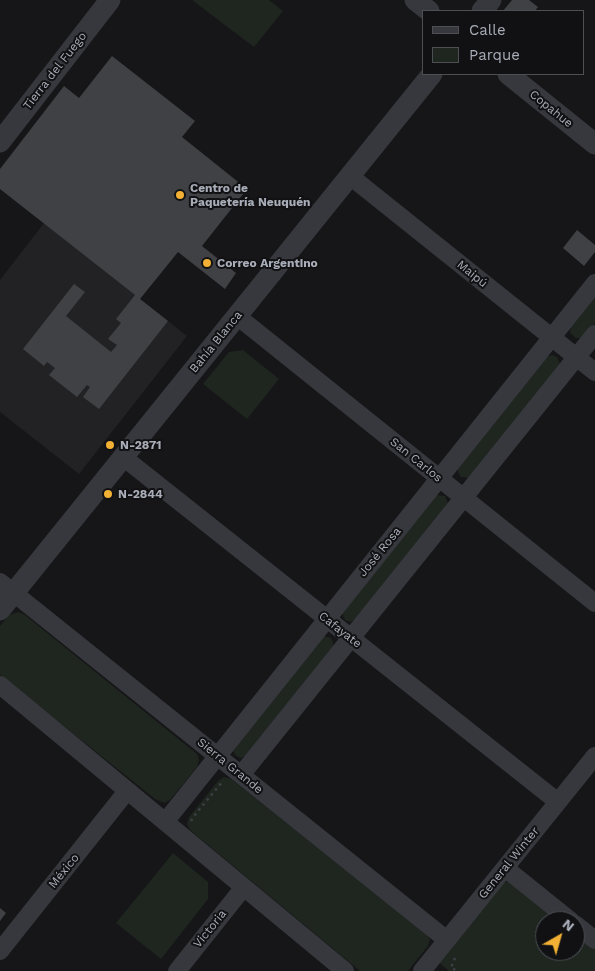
<!DOCTYPE html>
<html>
<head>
<meta charset="utf-8">
<style>
  body { margin:0 }
  #map { position:relative; width:595px; height:971px; overflow:hidden; background:#161618; font-family:"Work Sans",sans-serif }
  canvas { display:block }
  .legend { position:absolute; left:422px; top:10px; width:162px; height:65px; box-sizing:border-box; background:#111113; border:1px solid #4d4f55; margin:0; padding:6px 9px; list-style:none; font-size:15px; color:#a8adb8 }
  .legend li { display:flex; align-items:center; gap:10px; height:25px }
  .legend b { width:25px; border:1px solid #4d4f55 }
  .north { position:absolute; left:535px; top:911px; width:50px; height:50px; box-sizing:border-box; background:#111113; border:1px solid #4d4f55; border-radius:50%; rotate:38deg; font-size:14px; font-weight:700; line-height:20px; text-align:center; color:#a8adb8 }
  .north::after { content:''; display:block; margin:auto; width:18px; height:22px; background:#f2b134; clip-path:polygon(50% 0,100% 100%,50% 72%,0 100%) }
</style>
</head>
<body>
<div id="map">
<canvas width="595" height="971"></canvas>
<ul class="legend">
<li><b style="height:6px;background:#37383d"></b>Calle</li>
<li><b style="height:14px;background:#1e261f"></b>Parque</li>
</ul>
<div class="north">N</div>
</div>
<script>
const context = document.querySelector('canvas').getContext('2d');
context.lineJoin = 'round';
function fill(path, color) { context.fillStyle = color; context.fill(path, 'evenodd'); }
const poly = rows => new Path2D(rows.map(r => 'M' + r).join(''));
function trace(path, color, width, dash) { context.strokeStyle = color; context.lineWidth = width; context.lineCap = dash ? 'butt' : 'round'; context.setLineDash(dash || []); context.stroke(path); }
function write(font, color, halo, rows, align = 'center') {
  context.font = font + ' "Work Sans",sans-serif'; context.lineWidth = 4; context.setLineDash([]); context.textBaseline = 'middle'; context.strokeStyle = halo; context.fillStyle = color; for (const [text, x, y, turn = 0] of rows) {
    context.save(); context.translate(x, y); context.rotate((+turn || 0) * Math.PI / 180); context.textAlign = isNaN(turn) ? turn : align; if (halo) context.strokeText(text, 0, 0); context.fillText(text, 0, 0); context.restore();
  }
}
fill(poly([
  [44,223,187,336,79,474,0,412,0,280]
]), '#222225');
fill(poly([
  [192,0,269,0,283,11,254,47],
  [595,296,595,323,585,335,581,338,576,338,570,333,571,327],
  [243,350,279,379,247,419,203,384,229,352],
  [552,355,557,357,560,364,469,478,461,477,458,472,458,467,547,357],
  [437,495,445,496,448,504,355,620,350,622,345,620,342,613],
  [18,612,25,615,197,754,199,760,197,767,170,800,164,803,155,799,0,675,0,626,9,615],
  [323,636,331,638,333,643,333,647,245,756,241,758,236,756,232,749],
  [224,777,231,779,425,932,430,939,428,946,408,971,360,971,190,830,187,824,189,817,218,781],
  [173,853,208,882,208,899,161,959,116,923],
  [506,882,510,882,561,921,545,921,545,951,575,951,575,933,595,949,595,971,449,971,438,962,503,884]
]), '#1e261f');
fill(poly([
  [512,0,529,0,538,7,535,11,503,11],
  [112,56,195,121,182,137,247,189,202,246,236,273,225,289,178,252,140,299,168,321,99,409,83,397,90,387,87,385,77,397,49,375,55,368,47,362,44,366,23,349,74,284,85,292,66,316,111,352,117,345,108,339,121,323,116,319,135,295,0,189,0,169,64,86,79,98],
  [577,230,595,245,595,252,584,266,563,248],
  [0,908,6,913,0,921]
]), '#404145');
trace(poly([
  [191,821,194,816,223,781],
  [455,958,451,968,458,971]
]), '#3d3f44', 2.5, [2.5, 4]);
trace(poly([
  [350,176,595,372],
  [237,316,595,603],
  [123,457,558,802],
  [0,582,447,940],
  [0,685,345,971],
  [241,775,595,334],
  [165,822,595,283],
  [505,868,571,921],
  [575,924,595,940],
  [0,951,127,791],
  [177,971,244,887],
  [422,971,595,756]
]), '#37383d', 18);
trace(poly([
  [415,0,429,11],
  [482,11,491,0],
  [508,74,595,144],
  [0,142,110,0],
  [0,610,432,74]
]), '#37383d', 21);
for (const [x, y, r, color] of [
  [180,195,5,"#f2b134"],
  [207,263,5,"#f2b134"],
  [110,445,5,"#f2b134"],
  [108,494,5,"#f2b134"]
]) { const dot = new Path2D(); dot.arc(x, y, r, 0, 2 * Math.PI); context.fillStyle = color; context.fill(dot); trace(dot, '#111113', 2); }
write('12px', '#a8adb8', '#111113', [
  ["Tierra del Fuego",55,71,-52],
  ["Copahue",551,109,39],
  ["Maipú",472,274,39],
  ["Bahía Blanca",216,342,-51],
  ["San Carlos",416,460,39],
  ["José Rosa",380,552,-51],
  ["Cafayate",340,630,38],
  ["Sierra Grande",230,766,39],
  ["General Winter",509,863,-51],
  ["México",64,871,-51],
  ["Victoria",210,929,-51]
]);
write('bold 12px', '#a8adb8', '#111113', [
  ["Centro de",190,188],
  ["Paquetería Neuquén",190,202],
  ["Correo Argentino",217,263],
  ["N-2871",120,445],
  ["N-2844",118,494]
], 'left');
</script>
</body>
</html>
